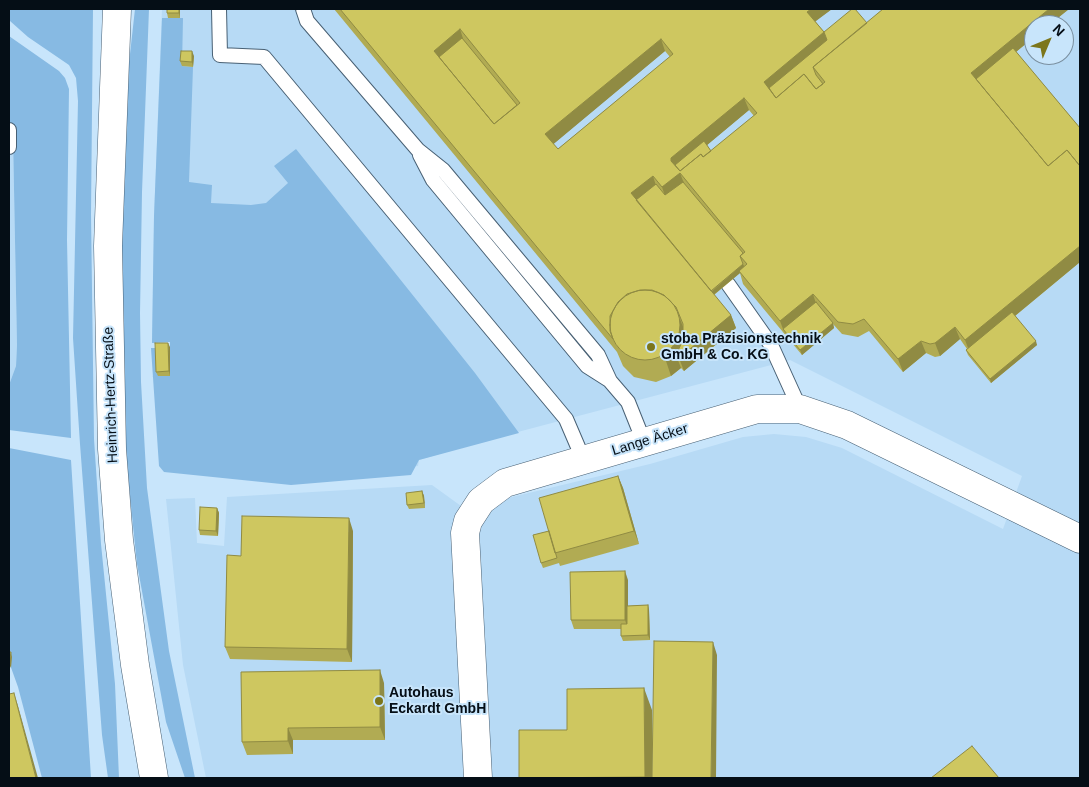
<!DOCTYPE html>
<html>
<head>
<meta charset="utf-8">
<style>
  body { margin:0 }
  #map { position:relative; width:1089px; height:787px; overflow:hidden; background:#c8e5fb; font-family:Arial,sans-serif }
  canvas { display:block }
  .frame { position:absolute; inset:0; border:10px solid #050e16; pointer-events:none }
  .north { position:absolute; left:1024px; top:15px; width:50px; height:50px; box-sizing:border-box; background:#c8e5fb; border:1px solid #7a8f9f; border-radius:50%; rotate:45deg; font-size:14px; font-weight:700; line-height:20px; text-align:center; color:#050e16 }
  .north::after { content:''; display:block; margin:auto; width:18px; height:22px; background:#7c761b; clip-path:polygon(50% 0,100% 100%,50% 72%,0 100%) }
</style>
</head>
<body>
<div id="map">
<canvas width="1089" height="787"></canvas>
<div class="frame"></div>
<div class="north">N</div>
</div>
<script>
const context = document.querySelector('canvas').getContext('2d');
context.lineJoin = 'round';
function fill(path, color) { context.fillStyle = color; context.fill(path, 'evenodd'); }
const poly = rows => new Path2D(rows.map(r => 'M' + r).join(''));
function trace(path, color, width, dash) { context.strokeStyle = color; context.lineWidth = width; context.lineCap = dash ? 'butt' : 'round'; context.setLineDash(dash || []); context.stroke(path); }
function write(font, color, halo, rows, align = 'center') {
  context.font = font + ' Arial,sans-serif'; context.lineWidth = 4; context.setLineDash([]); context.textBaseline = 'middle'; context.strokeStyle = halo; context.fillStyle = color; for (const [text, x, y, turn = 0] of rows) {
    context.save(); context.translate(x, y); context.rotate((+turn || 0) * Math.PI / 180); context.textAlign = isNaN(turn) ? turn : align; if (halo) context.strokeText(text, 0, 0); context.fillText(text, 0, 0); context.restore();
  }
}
fill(poly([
  [162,9,1080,9,1080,778,206,778,183,665,166,499,195,498,197,543,224,546,227,497,432,485,479,519,491,502,650,464,743,437,774,434,806,437,842,448,1003,529,1022,476,790,360,480,442,419,460,418,466,292,476,152,376,170,376,170,342,152,343,154,216],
  [1034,25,1064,25,1064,55,1034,55],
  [9,119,13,137,17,345,16,366,9,385]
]), '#b7daf5');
fill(poly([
  [9,9,93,9,91,214,94,439,101,544,115,684,119,778,108,778,102,735,80,444,73,338,78,101,76,78,69,65,28,37,10,21],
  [135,9,149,9,142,192,140,313,141,382,147,488,169,651,195,778,185,778,166,722,137,564,126,458,120,338,123,193,129,63],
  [162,18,183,18,182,66,193,67,189,182,212,185,211,203,251,205,266,203,288,183,274,166,296,149,475,373,519,433,419,460,411,475,291,485,164,472,159,466,151,348,157,348,170,376,170,342,152,343,154,216],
  [9,36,59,71,65,78,69,89,67,240,71,438,9,430,9,385,16,366,17,345,13,137,9,119],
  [9,448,71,460,91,778,42,778,18,687,9,662]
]), '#87bae3');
const lane = poly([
  [219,9,220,55,264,57,566,419,584,461],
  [303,9,307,21,418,150,443,170,598,355,610,381,628,402,644,442],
  [9,130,9,147],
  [420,155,433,180,587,366,609,380],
  [728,284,771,345,800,409]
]);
const street = poly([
  [478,778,465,533,468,521,481,501,505,483,757,409,800,409,847,425,1080,539]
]);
const secondary = poly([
  [117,9,108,246,112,449,119,540,135,665,154,778]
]);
trace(lane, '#486074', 16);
trace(street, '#486074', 29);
trace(secondary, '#486074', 29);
trace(lane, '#fff', 14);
trace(street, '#fff', 28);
trace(secondary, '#fff', 28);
fill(poly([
  [167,9,180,9,180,18,168,18,167,13],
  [334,9,832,9,815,21,824,32,867,23,883,9,1069,9,1049,25,1034,25,1034,37,1016,52,1080,128,1080,262,1015,316,1037,345,991,383,968,355,966,350,967,349,960,339,940,356,935,357,926,353,903,372,869,331,858,337,842,334,833,324,834,328,802,355,743,284,740,273,714,295,731,315,736,328,684,371,681,368,671,376,656,382,634,377,623,366,617,352],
  [665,51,670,57,558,149,553,144],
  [749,110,754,116,711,151,707,145],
  [194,56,193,67,182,66,180,61],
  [170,347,170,376,158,376,156,372],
  [618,476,623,488,639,544,560,566,559,563,543,568,541,563,549,531],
  [422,491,424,496,425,508,409,509,407,505],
  [217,508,219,513,218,536,200,535,199,530],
  [353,531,352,662,230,659,225,647,241,556],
  [628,580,628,606,648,605,649,610,650,640,623,641,621,636,621,629,574,629,571,620],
  [384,683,385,740,293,740,293,754,247,755,242,742],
  [652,710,652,778,519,778,567,730]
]), '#b1ab53');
fill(poly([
  [179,9,180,9,180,18,179,13],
  [811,9,832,9,812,24,807,12],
  [1049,9,1069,9,1049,25,1034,25,1034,37,977,84,971,73],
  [460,29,464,42,440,63,434,51],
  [824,32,829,45,770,93,764,82],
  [661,39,665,51,550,147,545,134],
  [192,51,194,56,193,67,192,62],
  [744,98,749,110,676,171,671,161,671,158],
  [680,173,685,186,666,199,662,187],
  [653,176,657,189,637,205,631,193],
  [1080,246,1080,262,970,353,965,340],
  [743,264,745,268,739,271,740,273,711,297,710,293],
  [813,294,817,307,783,329,780,321],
  [731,315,736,328,684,371,679,358,676,355,681,368,671,376,664,355,680,319,688,340],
  [833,323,834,328,802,355,800,350],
  [955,327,960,339,940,356,935,343],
  [921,341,926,353,903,372,898,359],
  [1036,341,1037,345,991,383,990,379],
  [168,343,170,347,170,376,169,371],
  [618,476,623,488,639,544,634,531],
  [422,491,424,496,425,508,424,503],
  [217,508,219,513,218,536,216,531],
  [349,518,353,531,352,662,347,649],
  [625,571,628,580,628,629,625,620],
  [648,605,649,610,650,640,648,635],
  [713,642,717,655,716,778,711,778],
  [11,652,12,657,11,668,9,664],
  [380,670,384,683,385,740,380,727],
  [644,688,652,710,652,778,645,778,645,777],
  [14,693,18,706,38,778,36,778],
  [288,728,293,740,293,754,288,741]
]), '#908b43');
const building = poly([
  [167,9,179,9,179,13,167,13,167,9],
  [340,9,811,9,807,12,824,32,764,82,776,98,804,74,816,89,825,82,813,67,883,9,1049,9,971,73,1048,166,1067,150,1080,166,1080,246,965,340,955,327,935,343,930,344,921,341,898,359,864,319,853,324,838,322,813,294,780,321,739,271,747,264,740,256,745,252,680,173,662,187,653,176,631,193,731,315,679,358,676,355,683,340,683,324,676,307,664,295,652,290,640,290,627,294,618,302,610,316,610,331,613,339,340,9],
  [460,29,520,103,494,124,434,51,460,29],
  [661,39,673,54,558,149,545,134,661,39],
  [744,98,757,113,703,157,701,154,680,171,671,161,671,158,744,98],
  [852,9,855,9,867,23,813,67,816,75,823,84,816,89,804,74,776,98,769,88,827,40,824,32,852,9],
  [462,38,517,105,494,124,439,57,462,38],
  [1013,48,1080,128,1080,166,1067,150,1048,166,976,79,1013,48],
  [181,51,192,51,192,62,180,61,181,51],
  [704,141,711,151,703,157,701,154,680,171,675,165,704,141],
  [683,182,743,253,740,256,743,264,711,291,636,200,656,184,665,195,683,182],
  '610 325a35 35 0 1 1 70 0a35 35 0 1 1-70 0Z',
  [816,302,833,323,800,350,783,329,816,302],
  [1012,312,1036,341,990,379,966,350,1012,312],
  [155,343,168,343,169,371,156,372,155,343],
  [618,476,634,531,555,553,539,498,618,476],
  [422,491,424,503,407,505,406,493,422,491],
  [200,507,217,508,216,531,199,530,200,507],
  [242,516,349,518,347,649,225,647,227,555,241,556,242,516],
  [549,531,557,558,541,563,533,535,549,531],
  [625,571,625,620,571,620,570,572,625,571],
  [648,605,648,635,621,636,621,624,627,624,627,606,648,605],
  [654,641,713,642,711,778,652,778,654,641],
  [9,652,11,652,9,664,9,652],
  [380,670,380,727,288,728,288,741,242,742,241,672,380,670],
  [644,688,645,777,519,778,519,730,567,730,567,689,644,688],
  [14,693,36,778,9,778,9,694,14,693],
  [972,746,999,778,931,778,972,746]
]);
fill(building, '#cec760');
trace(building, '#908b43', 1);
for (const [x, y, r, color] of [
  [651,347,5,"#7c761b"],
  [379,701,5,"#7c761b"]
]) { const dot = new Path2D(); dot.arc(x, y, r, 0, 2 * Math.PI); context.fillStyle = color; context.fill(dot); trace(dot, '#c8e5fb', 2); }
write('bold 14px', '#050e16', '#c8e5fb', [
  ["stoba Präzisionstechnik",661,339],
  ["GmbH & Co. KG",661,355],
  ["Autohaus",389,693],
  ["Eckardt GmbH",389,709]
], 'left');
write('14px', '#050e16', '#c8e5fb', [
  ["Heinrich-Hertz-Straße",111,395,-92],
  ["Lange Äcker",650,440,-17]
]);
</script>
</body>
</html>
